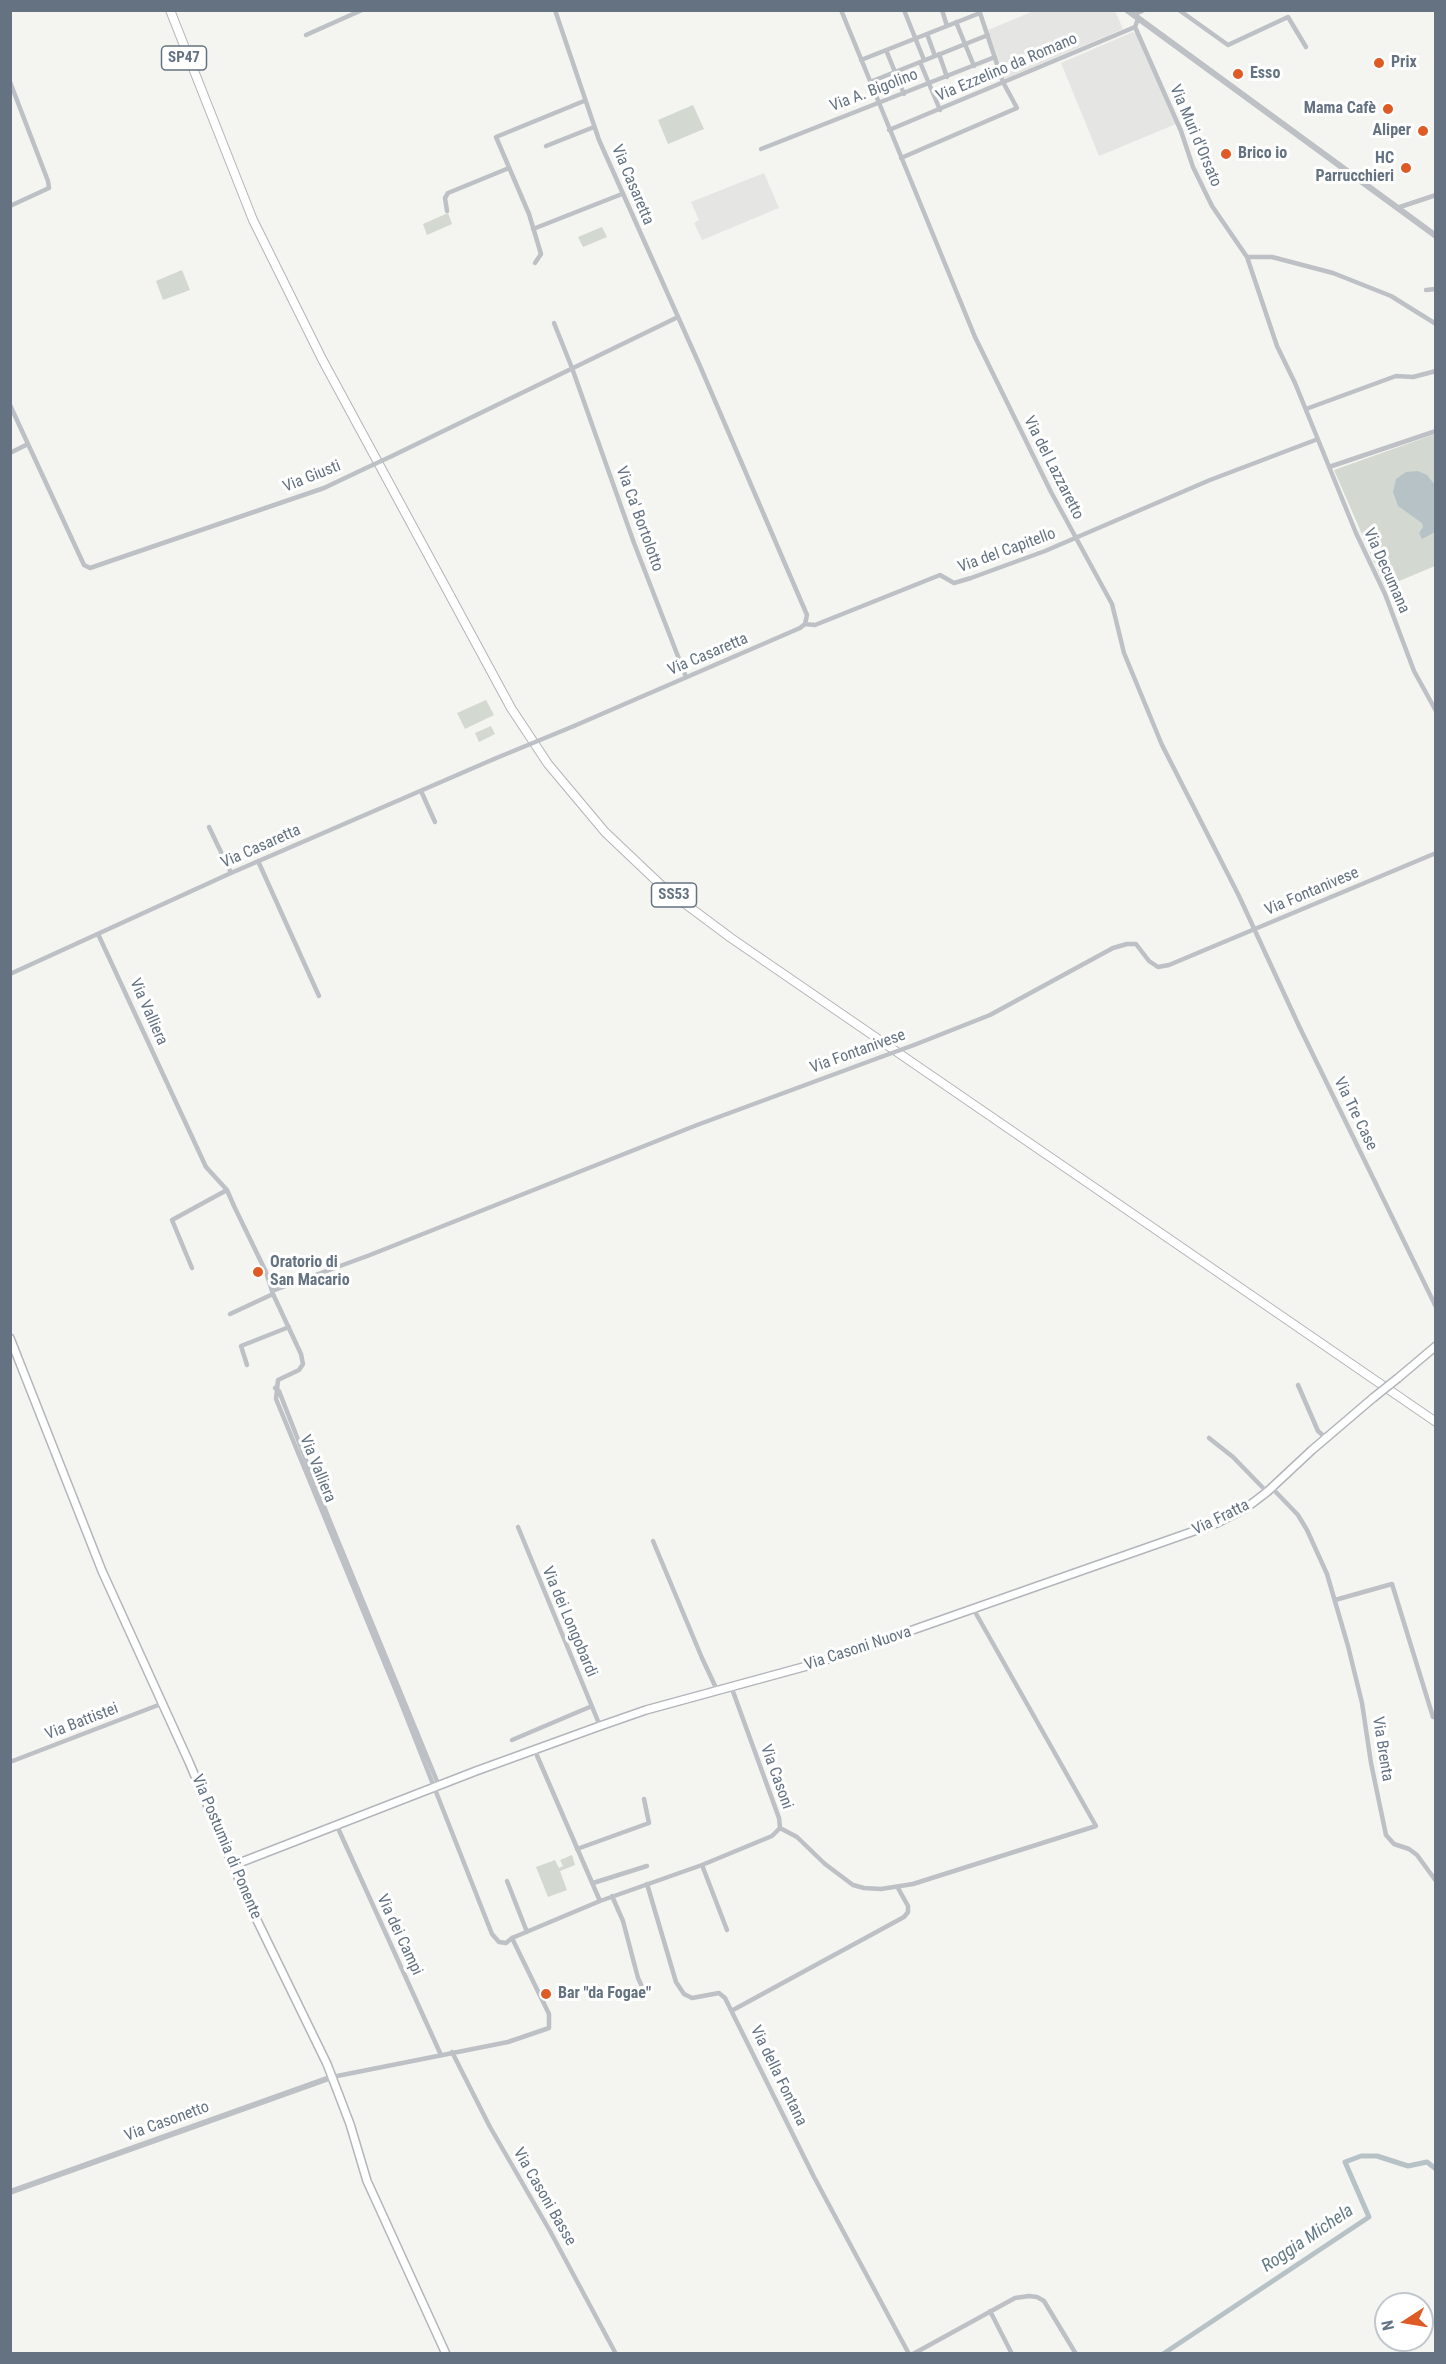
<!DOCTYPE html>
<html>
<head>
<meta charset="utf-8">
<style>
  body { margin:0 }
  #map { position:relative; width:1446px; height:2364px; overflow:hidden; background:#f4f4f0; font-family:"Roboto Condensed",sans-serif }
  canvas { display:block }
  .frame { position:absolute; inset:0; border:12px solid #647281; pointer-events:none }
  .north { position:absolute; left:1374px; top:2292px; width:60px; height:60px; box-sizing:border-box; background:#fff; border:2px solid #c1c7cd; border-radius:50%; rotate:258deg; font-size:16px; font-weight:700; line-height:24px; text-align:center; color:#647281 }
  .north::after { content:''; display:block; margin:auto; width:21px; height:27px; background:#df5b26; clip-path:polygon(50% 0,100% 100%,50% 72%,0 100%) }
</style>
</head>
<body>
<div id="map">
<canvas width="1446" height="2364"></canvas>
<div class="frame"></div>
<div class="north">N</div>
</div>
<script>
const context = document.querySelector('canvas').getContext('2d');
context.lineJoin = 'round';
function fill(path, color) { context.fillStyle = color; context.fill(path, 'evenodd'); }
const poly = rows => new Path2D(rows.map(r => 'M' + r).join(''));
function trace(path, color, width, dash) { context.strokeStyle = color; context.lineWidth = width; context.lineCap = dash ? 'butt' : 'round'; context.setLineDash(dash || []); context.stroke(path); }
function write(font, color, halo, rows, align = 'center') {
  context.font = font + ' "Roboto Condensed",sans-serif'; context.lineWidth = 6; context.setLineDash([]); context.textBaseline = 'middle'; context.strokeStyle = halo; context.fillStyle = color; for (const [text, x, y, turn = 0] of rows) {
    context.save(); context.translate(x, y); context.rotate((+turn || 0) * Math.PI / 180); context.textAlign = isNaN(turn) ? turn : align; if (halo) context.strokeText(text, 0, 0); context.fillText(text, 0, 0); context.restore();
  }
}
fill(poly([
  [1036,10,1113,11,1116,13,1123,29,1005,79,988,30],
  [1133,32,1137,35,1176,124,1099,156,1061,63],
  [764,173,779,208,702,240,694,223,699,220,691,202]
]), '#e5e6e4');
fill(poly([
  [693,105,704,129,668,144,658,120],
  [448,213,452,224,427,235,423,224],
  [602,227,607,237,583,247,578,237],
  [182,270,190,290,163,300,156,281],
  [1435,434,1435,566,1385,587,1334,470],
  [486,700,494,715,465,729,457,713],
  [491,726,495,734,479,742,475,733],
  [572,1855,575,1865,560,1871,567,1890,548,1897,536,1867,555,1860,559,1868,563,1866,560,1860]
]), '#d3d9d0');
fill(poly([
  [1418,471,1427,475,1435,485,1435,532,1422,539,1419,533,1423,527,1422,523,1398,506,1393,492,1396,479,1406,472]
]), '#b7c2c7');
trace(poly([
  [1163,2354,1369,2217,1345,2162,1361,2156,1377,2156,1408,2166,1427,2162,1436,2169]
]), '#b7c2c7', 5);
const secondary = poly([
  [10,1338,102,1571,189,1762,252,1910,327,2064,350,2124,367,2181,446,2354],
  [1398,1378,1436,1346],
  [234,1865,476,1771,600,1726,646,1710,807,1666,850,1652,1217,1523,1246,1508,1267,1492,1312,1450,1373,1398]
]);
const trunk = poly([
  [170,10,253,220,322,359,511,708,548,764,605,832,664,888,731,938,1436,1422]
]);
trace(secondary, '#b2b6bb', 10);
trace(trunk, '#b2b5b8', 10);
trace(poly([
  [555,10,599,140,700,366,807,615,805,624,800,628,574,726],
  [841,10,975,337,1051,492,1112,604,1124,653,1162,745,1239,896,1299,1026,1436,1307],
  [904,10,924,60],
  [942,10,947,26],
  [1179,10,1228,45,1288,17,1306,47],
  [1133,15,1144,10],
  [1138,19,1135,27,1181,131,1193,167,1212,206,1247,257,1277,346,1295,383,1356,533,1385,594,1414,671,1436,711],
  [956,22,974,66],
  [927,34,935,56],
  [306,35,362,10],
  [886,50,904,94],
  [939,54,947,77],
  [861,60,980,13],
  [920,62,940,110],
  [10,82,48,181,49,188,10,206],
  [870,82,988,35],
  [889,130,1135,27],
  [546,146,594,127],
  [761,149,995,57],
  [901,158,1017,108,1003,82,979,10],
  [1397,208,1436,195],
  [447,211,445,198,448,193,509,168],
  [533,229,622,194],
  [1247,257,1272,257,1333,273,1391,296,1436,324],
  [535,263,541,254,529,214,496,137,584,101],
  [1426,290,1436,289],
  [554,323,572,368,634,543,686,677],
  [10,405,28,444],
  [1306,409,1396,376,1413,377,1436,371],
  [10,453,28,444,84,565,90,568,324,488,364,469],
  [392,456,678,317],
  [1329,467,1436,431],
  [805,624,815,625,940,575,954,583,971,578,1045,551,1210,480,1318,439],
  [421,791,435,822],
  [209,827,231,873],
  [258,861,319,996],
  [98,934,206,1167,227,1190,234,1206,266,1272,273,1294,301,1354,303,1364,299,1370,278,1380,276,1399,401,1703,492,1934,499,1942,506,1943,512,1938],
  [10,974,231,873,494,759],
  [914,1045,990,1015,1113,948,1127,944,1136,944,1149,961,1158,967,1169,965,1436,853],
  [192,1268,172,1220,227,1190],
  [272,1291,370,1255,697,1125,881,1057],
  [230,1314,273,1294],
  [247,1365,241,1346,289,1327],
  [1298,1385,1318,1431,1326,1438],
  [275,1388,279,1391,329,1519,439,1786],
  [1209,1438,1233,1457,1267,1492],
  [1272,1488,1298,1515,1307,1530,1327,1574,1348,1646,1362,1703,1371,1763,1386,1835,1394,1844,1409,1849,1417,1855,1436,1881],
  [518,1527,600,1726],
  [653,1541,702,1658,717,1690],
  [1335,1600,1392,1584,1433,1717],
  [512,1740,592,1706],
  [535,1751,600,1901],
  [10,1762,161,1704],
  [337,1826,441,2055],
  [780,1828,797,1837,825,1864,853,1885,864,1888,881,1889,913,1884,1096,1826,974,1610],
  [577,1849,649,1823,644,1799],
  [702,1865,727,1930],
  [507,1881,527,1932],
  [593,1883,647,1866],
  [647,1884,676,1982,684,1994,692,1998,719,1993,725,1998,814,2177,909,2354],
  [612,1896,623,1921,638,1978,645,1993],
  [733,2010,904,1917,908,1912,908,1906,898,1888],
  [452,2052,490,2127,550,2231,616,2354],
  [332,2077,508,2042,549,2028,549,2014,512,1938,600,1901,702,1865,772,1836,780,1828,779,1818,731,1686],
  [990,2311,1012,2354],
  [913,2354,1015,2298,1029,2296,1037,2297,1044,2301,1076,2354]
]), '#bdc0c4', 4.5);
trace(poly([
  [1127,10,1436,236],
  [10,2192,332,2077]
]), '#bdc0c4', 6);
trace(secondary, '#fff', 7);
trace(trunk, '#fff', 8);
const secondaryBridge = poly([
  [1373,1398,1398,1378]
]);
trace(secondaryBridge, '#b2b6bb', 10, []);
trace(poly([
  [364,469,392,456],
  [494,759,574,726],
  [881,1057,914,1045]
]), '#bdc0c4', 4.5);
trace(secondaryBridge, '#fff', 7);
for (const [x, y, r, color] of [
  [1379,63,6,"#df5b26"],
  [1238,74,6,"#df5b26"],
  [1388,109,6,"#df5b26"],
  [1423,131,6,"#df5b26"],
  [1226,154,6,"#df5b26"],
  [1406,168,6,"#df5b26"],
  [258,1272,6,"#df5b26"],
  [546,1994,6,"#df5b26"]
]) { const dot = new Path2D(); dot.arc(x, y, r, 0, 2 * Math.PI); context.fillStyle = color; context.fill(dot); trace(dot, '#fff', 2); }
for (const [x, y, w] of [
  [184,58,45],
  [674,895,45]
]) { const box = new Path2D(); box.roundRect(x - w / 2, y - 12, w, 24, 4.5); context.fillStyle = '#fff'; context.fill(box); trace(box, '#647281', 1.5); }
write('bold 15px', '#647281', null, [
  ["SP47",184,58],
  ["SS53",674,895]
]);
write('bold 16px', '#647281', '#fff', [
  ["Prix",1391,63],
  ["Esso",1250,74],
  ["Mama Cafè",1376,109,"right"],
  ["Aliper",1411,131,"right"],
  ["Brico io",1238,154],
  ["HC",1394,159,"right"],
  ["Parrucchieri",1394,177,"right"],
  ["Oratorio di",270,1263],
  ["San Macario",270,1281],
  ["Bar \"da Fogae\"",558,1994]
], 'left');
write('16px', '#647281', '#fff', [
  ["Via Ezzelino da Romano",1007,68,-23],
  ["Via A. Bigolino",874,91,-21],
  ["Via Muri d'Orsato",1195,136,67],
  ["Via Casaretta",632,185,67],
  ["Via del Lazzaretto",1053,468,63],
  ["Via Giusti",312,477,-22],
  ["Via Ca' Bortolotto",639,519,70],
  ["Via del Capitello",1007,551,-20],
  ["Via Decumana",1386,571,66],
  ["Via Casaretta",708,655,-23],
  ["Via Casaretta",261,847,-24],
  ["Via Fontanivese",1312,892,-23],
  ["Via Valliera",148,1012,66],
  ["Via Fontanivese",858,1052,-20],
  ["Via Tre Case",1355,1114,64],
  ["Via Valliera",317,1469,68],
  ["Via Fratta",1221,1518,-26],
  ["Via dei Longobardi",569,1622,67],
  ["Via Casoni Nuova",858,1649,-18],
  ["Via Battistei",82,1722,-21],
  ["Via Brenta",1382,1749,81],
  ["Via Casoni",776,1777,70],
  ["Via Postumia di Ponente",226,1847,67],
  ["Via dei Campi",399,1935,65],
  ["Via della Fontana",778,2076,64],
  ["Via Casonetto",167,2122,-20],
  ["Via Casoni Basse",544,2197,60]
]);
write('italic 18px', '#647a85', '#fff', [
  ["Roggia Michela",1308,2239,-34]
]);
</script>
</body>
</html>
